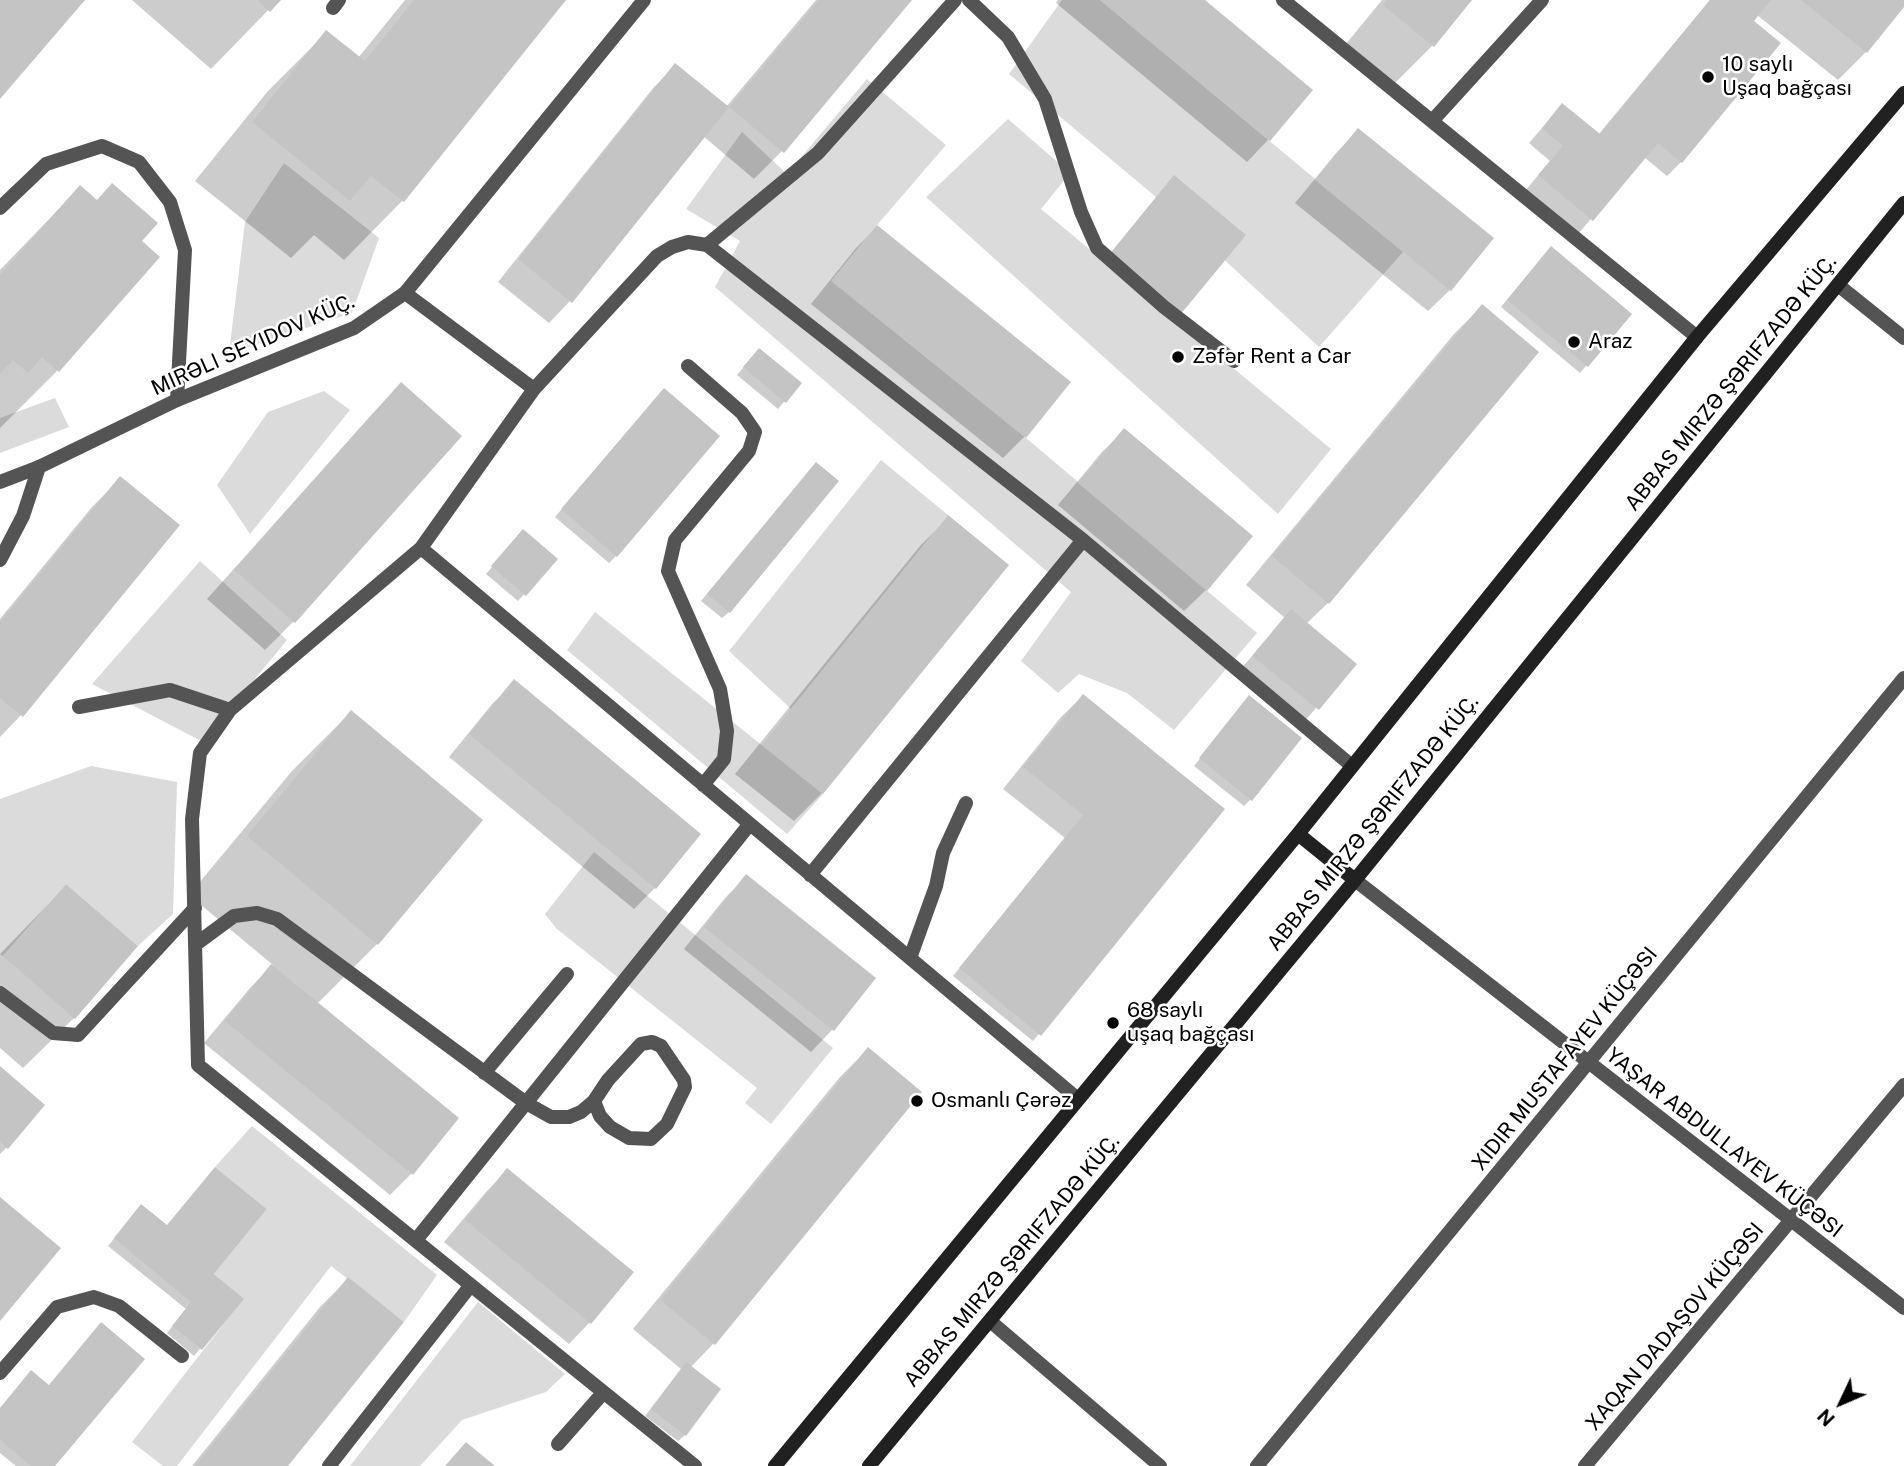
<!DOCTYPE html>
<html>
<head>
<meta charset="utf-8">
<style>
  body { margin:0 }
  #map { position:relative; width:1904px; height:1466px; overflow:hidden; background:#fff; font-family:"Public Sans",sans-serif }
  canvas { display:block }
  .north { position:absolute; left:1806px; top:1368px; width:70px; height:70px; -webkit-text-stroke:5px #fff; paint-order:stroke; rotate:226deg; font-size:19px; font-weight:700; line-height:28px; text-align:center; color:#000 }
  .north::after { content:''; display:block; margin:auto; width:24px; height:32px; background:#000; clip-path:polygon(50% 0,100% 100%,50% 72%,0 100%) }
</style>
</head>
<body>
<div id="map">
<canvas width="1904" height="1466"></canvas>
<div class="north">N</div>
</div>
<script>
const context = document.querySelector('canvas').getContext('2d');
context.lineJoin = 'round';
function fill(path, color) { context.fillStyle = color; context.fill(path, 'evenodd'); }
const poly = rows => new Path2D(rows.map(r => 'M' + r).join(''));
function trace(path, color, width, dash) { context.strokeStyle = color; context.lineWidth = width; context.lineCap = dash ? 'butt' : 'round'; context.setLineDash(dash || []); context.stroke(path); }
function write(font, color, halo, rows, align = 'center') {
  context.font = font + ' "Public Sans",sans-serif'; context.lineWidth = 5; context.setLineDash([]); context.textBaseline = 'middle'; context.strokeStyle = halo; context.fillStyle = color; for (const [text, x, y, turn = 0] of rows) {
    context.save(); context.translate(x, y); context.rotate((+turn || 0) * Math.PI / 180); context.textAlign = isNaN(turn) ? turn : align; if (halo) context.strokeText(text, 0, 0); context.fillText(text, 0, 0); context.restore();
  }
}
fill(poly([
  [1062,0,1100,0,1403,252,1319,347,1156,197,1009,74],
  [867,79,946,145,877,225,832,281,1026,438,1257,633,1174,730,1127,693,1079,674,1058,693,1021,661,1071,592,715,287,740,241,686,209,742,132,787,174],
  [1008,119,1070,173,1041,209,1331,449,1278,514,926,197],
  [284,163,379,238,352,313,229,353,245,222],
  [324,391,350,410,250,534,217,485,268,412],
  [55,398,69,427,0,453,0,418],
  [881,460,948,515,791,709,729,651],
  [200,561,287,640,203,742,92,684],
  [595,612,823,794,787,834,567,650],
  [91,766,177,782,173,914,138,946,66,884,3,956,0,954,0,799],
  [594,852,833,1048,771,1124,745,1103,757,1088,557,929,545,914],
  [252,1126,437,1275,404,1322,331,1266,177,1466,163,1466,132,1442,243,1299,214,1274,267,1209,215,1167],
  [478,1302,565,1374,546,1392,462,1420,420,1466,350,1466]
]), '#dbdbdb');
fill(poly([
  [132,0,278,0,211,69],
  [405,0,563,0,402,201,344,260,314,235,291,258,195,181,268,91,327,32,358,58],
  [816,0,909,0,782,151,754,179,703,136,570,301,549,323,498,282,654,87,675,66,726,107],
  [1058,0,1203,0,1310,90,1268,140,1247,162,1056,3],
  [1382,0,1470,0,1432,46,1393,85,1345,45],
  [1710,0,1904,0,1904,4,1866,52,1838,80,1757,15,1681,162,1667,176,1644,157,1578,234,1525,191,1550,161,1529,143,1562,105,1598,135],
  [1358,130,1450,290,1428,311,1295,203,1337,152],
  [80,187,140,242,58,370,0,428,0,270],
  [877,227,1069,382,1024,437,1003,458,811,304,856,248],
  [1544,255,1630,314,1580,373,1501,307],
  [1482,306,1328,603,1306,624,1354,664,1303,723,1239,671,1285,618,1246,585,1454,334],
  [752,357,799,384,778,409,737,375],
  [401,385,459,436,293,622,265,650,207,599,373,413],
  [657,397,616,556,609,563,555,517],
  [1124,431,1206,590,1184,611,1058,505,1102,452],
  [809,471,729,612,722,618,701,601],
  [120,479,21,715,0,737,0,619,92,507],
  [948,518,1006,565,822,793,794,821,735,774,920,546],
  [517,538,555,560,518,601,486,574],
  [515,682,655,888,634,909,449,757,493,703],
  [1083,696,1222,809,1033,1041,953,976,1065,838,1003,789,1061,717],
  [1243,704,1251,799,1244,806,1194,766],
  [351,712,377,944,317,1004,456,1118,411,1174,390,1195,204,1043,250,988,273,965,189,895,292,771],
  [746,877,874,979,832,1030,811,1052,684,949,725,898],
  [66,886,135,947,74,1018,23,1068,0,1048,0,954],
  [868,1049,920,1092,713,1344,690,1368,685,1435,678,1441,645,1416,681,1369,633,1329,840,1077],
  [0,1069,7,1147,0,1154],
  [507,1171,590,1322,569,1344,444,1242,486,1192],
  [135,1213,241,1299,194,1356,167,1333,186,1309,108,1246],
  [348,1279,285,1466,192,1466,320,1307],
  [0,1409,53,1466,16,1466,0,1453]
]), '#0003');
fill(poly([
  [0,0,85,0,0,99],
  [257,0,281,0,270,12],
  [414,0,566,0,404,202,371,176,350,201,252,122,326,30,365,61],
  [819,0,912,0,784,153,729,107,572,303,518,259,675,63,729,107],
  [1100,0,1205,0,1313,90,1270,141],
  [1387,0,1472,0,1434,47,1383,5],
  [1710,0,1771,0,1754,21,1781,43,1682,163,1658,143,1593,221,1538,175,1563,146,1542,128,1562,103,1600,134],
  [1801,0,1904,0,1904,7,1867,53],
  [1358,128,1494,238,1451,291,1315,180],
  [1174,175,1246,235,1180,315,1108,256],
  [112,183,158,223,142,241,160,257,59,372,42,357,28,373,13,360,0,374,0,275,80,185,97,200],
  [877,225,1071,382,1026,438,831,281],
  [1551,246,1632,314,1588,367,1507,300],
  [1482,304,1539,352,1329,604,1272,556],
  [759,348,802,383,786,403,743,367],
  [401,382,462,436,295,623,234,570],
  [664,388,720,436,617,557,561,509],
  [1124,428,1253,536,1207,591,1078,483],
  [816,462,839,481,730,613,707,594],
  [120,476,180,525,23,717,0,698,0,622],
  [948,515,1009,565,823,794,762,745],
  [523,529,558,559,526,596,491,566],
  [1291,609,1357,664,1319,710,1252,656],
  [514,679,701,834,656,889,469,734],
  [1083,694,1225,809,1041,1036,959,968,1083,815,1023,767],
  [1249,695,1302,738,1252,801,1199,758],
  [351,710,483,820,378,945,247,836],
  [746,874,876,978,834,1031,704,927],
  [66,884,138,946,75,1019,3,956],
  [271,964,459,1118,413,1175,225,1021],
  [868,1047,922,1092,715,1345,660,1300],
  [0,1066,45,1105,8,1149,0,1142],
  [215,1167,267,1209,214,1274,244,1299,202,1350,172,1326,191,1302,114,1238,141,1204,167,1225],
  [507,1168,634,1272,591,1324,465,1220],
  [0,1197,61,1248,0,1321],
  [348,1277,404,1322,288,1466,195,1466],
  [101,1322,145,1359,55,1466,31,1466,0,1440,0,1408,31,1370,49,1385],
  [686,1362,721,1389,686,1436,651,1409],
  [466,1442,495,1466,445,1466]
]), '#c4c4c4');
trace(poly([
  [969,0,1008,37,1045,99,1081,212,1097,248,1164,307,1234,361],
  [1283,0,1697,337],
  [333,8,339,0],
  [1433,120,1542,0],
  [0,208,46,164,102,146,139,162,170,202,185,250,177,400],
  [707,245,818,153,955,0],
  [405,293,534,389],
  [688,366,742,413,755,432,749,451,675,540,668,571,720,689,727,731,724,759,703,785],
  [421,548,1078,1099],
  [0,560,23,516,39,467],
  [79,707,170,690,230,710],
  [810,875,1083,540],
  [196,944,234,916,257,913,277,919,526,1103,551,1117,569,1117,581,1112,594,1101,608,1080,641,1044,652,1042,661,1046,684,1080,685,1087,667,1124,651,1139,629,1138,610,1127,600,1116,594,1101],
  [910,958,936,886,943,853,966,803],
  [0,993,53,1033,78,1035,195,908],
  [484,1073,567,974],
  [416,1240,749,825],
  [0,1373,57,1307,94,1297,119,1306,182,1356],
  [558,1444,603,1393],
  [329,1466,471,1285],
  [695,1466,198,1065,192,819,200,753,230,710,421,548,534,389,657,256,672,247,688,242,707,245,1083,540,1352,766]
]), '#545454', 14);
trace(poly([
  [1838,285,1904,338],
  [0,482,39,467,177,400,354,328,405,293,644,0],
  [1355,880,1904,1308],
  [990,1321,1160,1466],
  [1257,1466,1904,678],
  [1585,1466,1904,1085]
]), '#545454', 14);
trace(poly([
  [1298,834,1355,880],
  [775,1466,1298,834,1697,337,1904,93],
  [869,1466,1355,880,1904,203]
]), '#212121', 14);
for (const [x, y, r, color] of [
  [1708,77,7,"#000"],
  [1574,342,7,"#000"],
  [1178,357,7,"#000"],
  [1113,1023,7,"#000"],
  [917,1101,7,"#000"]
]) { const dot = new Path2D(); dot.arc(x, y, r, 0, 2 * Math.PI); context.fillStyle = color; context.fill(dot); trace(dot, '#fff', 2.5); }
write('21px', '#000', '#fff', [
  ["10 saylı",1722,65],
  ["Uşaq bağçası",1722,89],
  ["Araz",1588,342],
  ["Zəfər Rent a Car",1192,357],
  ["68 saylı",1127,1011],
  ["uşaq bağçası",1127,1035],
  ["Osmanlı Çərəz",931,1101]
], 'left');
write('21px', '#000', '#fff', [
  ["MIRƏLI SEYIDOV KÜÇ.",253,345,-24],
  ["ABBAS MIRZƏ ŞƏRIFZADƏ KÜÇ.",1731,383,-51],
  ["ABBAS MIRZƏ ŞƏRIFZADƏ KÜÇ.",1373,823,-51],
  ["XIDIR MUSTAFAYEV KÜÇƏSI",1565,1059,-51],
  ["YAŞAR ABDULLAYEV KÜÇƏSI",1724,1143,38],
  ["ABBAS MIRZƏ ŞƏRIFZADƏ KÜÇ.",1012,1261,-50],
  ["XAQAN DADAŞOV KÜÇƏSI",1675,1327,-50]
]);
</script>
</body>
</html>
